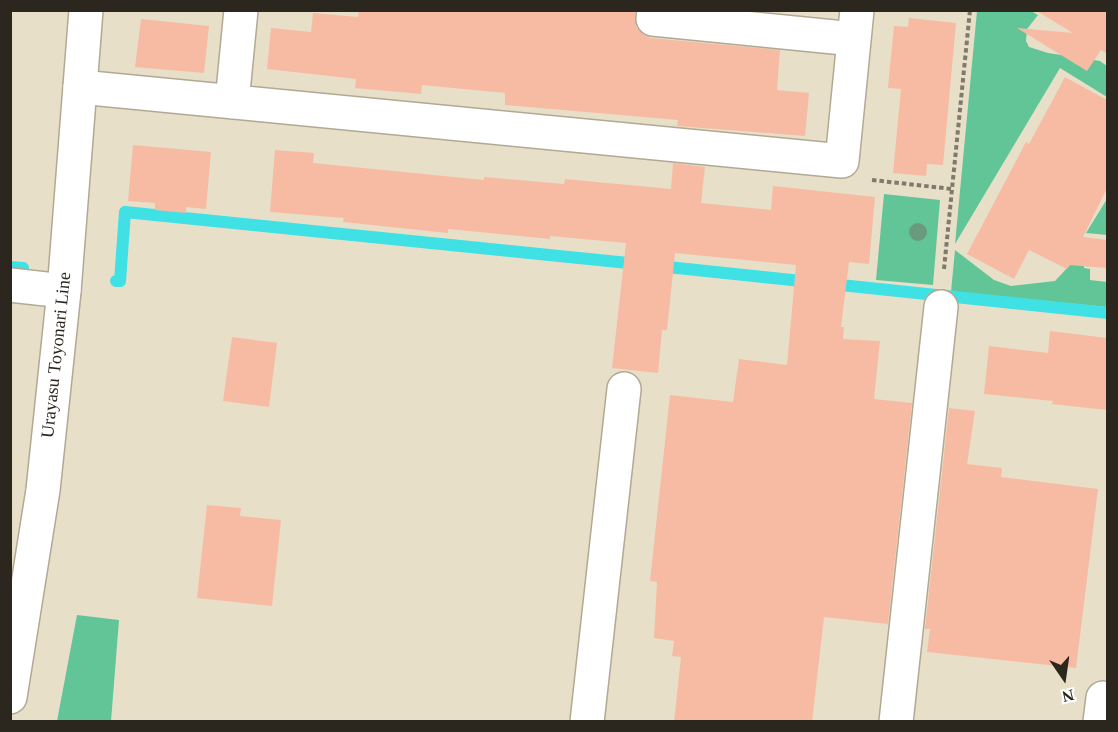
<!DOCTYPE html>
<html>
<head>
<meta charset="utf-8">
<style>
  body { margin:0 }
  #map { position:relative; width:1118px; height:732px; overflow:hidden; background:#e8dfc9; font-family:"Times New Roman",serif }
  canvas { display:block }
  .frame { position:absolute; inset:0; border:12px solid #2b271f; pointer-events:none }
  .north { position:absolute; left:1034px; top:648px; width:60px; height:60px; -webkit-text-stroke:4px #fff; paint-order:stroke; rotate:167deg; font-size:16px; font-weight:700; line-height:24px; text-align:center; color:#2b271f }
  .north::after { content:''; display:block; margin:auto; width:21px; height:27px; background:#2b271f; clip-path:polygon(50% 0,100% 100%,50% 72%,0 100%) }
</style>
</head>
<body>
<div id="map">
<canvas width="1118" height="732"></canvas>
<div class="frame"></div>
<div class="north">N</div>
</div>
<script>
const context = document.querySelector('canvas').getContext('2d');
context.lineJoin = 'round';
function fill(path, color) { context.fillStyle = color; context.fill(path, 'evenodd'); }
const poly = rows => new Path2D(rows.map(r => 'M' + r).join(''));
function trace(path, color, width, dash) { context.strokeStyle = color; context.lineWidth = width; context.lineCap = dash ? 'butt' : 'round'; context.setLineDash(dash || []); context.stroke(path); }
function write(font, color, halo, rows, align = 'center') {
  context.font = font + ' "Times New Roman",serif'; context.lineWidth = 5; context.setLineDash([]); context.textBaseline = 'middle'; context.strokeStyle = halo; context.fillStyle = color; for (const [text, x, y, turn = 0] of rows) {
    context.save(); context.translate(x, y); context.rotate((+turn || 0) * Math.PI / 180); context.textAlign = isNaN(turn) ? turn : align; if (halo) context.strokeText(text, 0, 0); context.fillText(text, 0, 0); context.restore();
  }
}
fill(poly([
  [977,11,1031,11,1038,15,1027,29,1026,41,1029,47,1048,53,1100,61,1107,66,1107,97,1060,68,955,244],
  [884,194,940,200,933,285,876,280],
  [1107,199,1107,235,1086,233],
  [955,250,994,280,1011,286,1055,281,1083,251,1084,268,1090,269,1090,280,1107,282,1107,307,951,292],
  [77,615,119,620,111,721,57,721]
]), '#62c598');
trace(poly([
  [658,266,811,282],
  [10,267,23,268],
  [116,281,120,281,125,212,638,264],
  [831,284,1108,313]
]), '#40e1e4', 12);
fill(poly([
  [359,10,635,10,636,27,643,34,651,38,780,50,777,90,809,93,805,136,677,126,678,120,505,105,505,93,422,85,421,94,355,88,356,79,267,69,271,28,311,32,313,13,358,17],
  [1035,10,1107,10,1107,54,1101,50,1087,71,1017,28,1073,33],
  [909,18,956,23,943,165,927,164,926,176,893,173,901,89,888,88,894,26,908,27],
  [141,19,209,26,204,73,135,67],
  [1065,77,1107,100,1107,188,1083,237,1107,240,1107,268,1069,265,1067,269,1029,250,1014,279,967,254,1026,142,1029,144],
  [133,145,211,152,206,209,186,207,186,213,155,210,155,203,128,201],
  [275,150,314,153,313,163,484,180,484,177,564,184,565,179,671,189,673,163,705,167,701,203,771,210,773,186,875,197,869,264,849,262,841,327,844,327,843,339,880,341,874,399,912,403,888,624,824,617,812,722,674,722,681,657,672,656,674,641,654,638,657,582,650,581,670,395,733,402,739,359,787,365,796,265,675,253,667,330,662,330,658,373,612,368,626,243,550,236,550,239,448,229,448,233,343,222,344,218,270,212],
  [1050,331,1107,338,1107,410,1052,404,1053,401,984,394,989,346,1048,353],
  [232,337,277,343,269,407,223,401],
  [949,408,975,411,967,464,1002,468,1001,477,1098,489,1076,668,927,652,930,629,925,629],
  [207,505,241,508,240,516,281,520,272,606,197,598]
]), '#f7bba4');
const street = poly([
  [654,10,653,19,854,39],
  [80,87,842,161,857,10],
  [232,102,241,10],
  [10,285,64,291],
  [587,722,624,389],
  [896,722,941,307],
  [1100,722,1103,698]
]);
const secondary = poly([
  [10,697,43,490,64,291,86,10]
]);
trace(street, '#b1a994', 36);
trace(secondary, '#b1a994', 36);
trace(poly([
  [872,180,952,189],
  [944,269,970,10]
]), '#807a6c', 4, [4.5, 3]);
trace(street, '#fff', 33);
trace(secondary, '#fff', 33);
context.fillStyle = '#699a7e';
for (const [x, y] of [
  [918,232]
]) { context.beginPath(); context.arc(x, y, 9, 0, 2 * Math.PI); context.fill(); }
write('18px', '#2b271f', '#fff', [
  ["Urayasu Toyonari Line",57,355,-84]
]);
</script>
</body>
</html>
